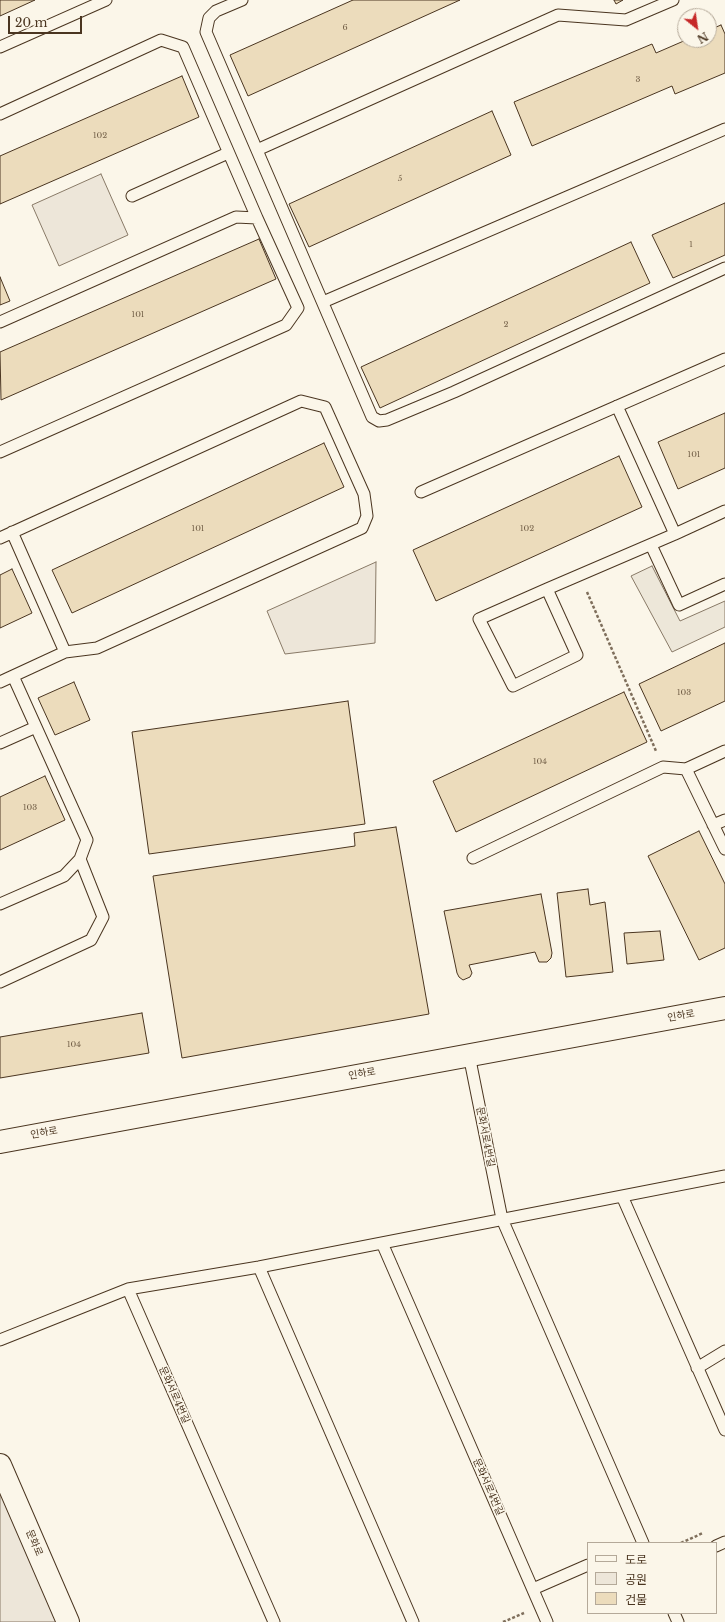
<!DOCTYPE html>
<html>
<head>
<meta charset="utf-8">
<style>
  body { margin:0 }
  #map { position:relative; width:725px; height:1622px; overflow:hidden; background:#fbf6e9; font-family:"Libre Baskerville","Noto Sans KR",serif }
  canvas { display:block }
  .legend { position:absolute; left:587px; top:1542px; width:130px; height:72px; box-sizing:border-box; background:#fbf6e9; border:1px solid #b4a999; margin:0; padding:5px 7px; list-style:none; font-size:12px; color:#4a3520 }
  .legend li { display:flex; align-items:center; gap:8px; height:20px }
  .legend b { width:20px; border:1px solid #b4a999 }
  .north { position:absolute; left:677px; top:8px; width:40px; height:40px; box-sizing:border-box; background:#fbf6e9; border:1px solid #b4a999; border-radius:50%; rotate:150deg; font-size:11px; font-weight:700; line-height:16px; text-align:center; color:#4a3520 }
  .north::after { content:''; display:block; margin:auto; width:14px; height:18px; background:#c62828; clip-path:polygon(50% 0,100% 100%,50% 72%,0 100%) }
  .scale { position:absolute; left:8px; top:16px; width:74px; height:18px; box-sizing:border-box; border:2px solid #4a3520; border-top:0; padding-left:5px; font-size:12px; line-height:14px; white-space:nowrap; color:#4a3520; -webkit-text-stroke:3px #fbf6e9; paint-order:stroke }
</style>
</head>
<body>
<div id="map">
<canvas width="725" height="1622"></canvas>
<ul class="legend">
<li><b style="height:5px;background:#fbf6e9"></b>도로</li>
<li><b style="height:11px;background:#ede6d9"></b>공원</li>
<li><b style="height:11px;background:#ecdcbc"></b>건물</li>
</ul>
<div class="north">N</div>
<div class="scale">20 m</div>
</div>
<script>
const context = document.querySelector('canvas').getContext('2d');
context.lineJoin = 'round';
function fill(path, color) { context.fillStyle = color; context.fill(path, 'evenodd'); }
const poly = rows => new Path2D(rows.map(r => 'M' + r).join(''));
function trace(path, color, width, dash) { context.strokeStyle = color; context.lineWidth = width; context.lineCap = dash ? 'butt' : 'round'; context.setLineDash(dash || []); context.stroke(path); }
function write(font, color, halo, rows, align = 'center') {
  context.font = font + ' "Libre Baskerville","Noto Sans KR",serif'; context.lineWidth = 3; context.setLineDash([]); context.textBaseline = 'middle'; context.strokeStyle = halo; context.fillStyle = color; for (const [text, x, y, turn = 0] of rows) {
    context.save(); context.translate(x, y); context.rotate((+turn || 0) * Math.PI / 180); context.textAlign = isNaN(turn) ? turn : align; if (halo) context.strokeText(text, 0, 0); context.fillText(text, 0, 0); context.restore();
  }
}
const green = poly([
  [101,174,128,235,59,266,32,205,101,174],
  [376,562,375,643,285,654,267,611,376,562],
  [0,1492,57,1622,0,1622,0,1492]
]);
fill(green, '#ede6d9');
trace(green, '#887966', 1);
const parking = poly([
  [652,566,680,621,725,601,725,627,672,652,631,576,652,566]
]);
fill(parking, '#ede7d9');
trace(parking, '#887966', 1);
const building = poly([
  [0,0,35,0,0,16,0,0],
  [353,0,460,0,248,96,230,55,353,0],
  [614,0,623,0,616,4,614,0],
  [721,25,725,34,725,73,675,94,672,86,532,146,514,102,652,44,656,53,686,40,709,40,709,30,721,25],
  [182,76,199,117,0,204,0,156,182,76],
  [492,111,511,155,309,247,289,204,492,111],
  [725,203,725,255,673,278,652,235,725,203],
  [259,239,276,279,1,400,0,352,259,239],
  [631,242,650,283,380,408,361,367,631,242],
  [0,277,10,301,0,305,0,277],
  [725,413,725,468,678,489,658,442,725,413],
  [324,443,344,487,72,613,52,570,324,443],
  [619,456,642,507,436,601,413,550,619,456],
  [12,569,32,613,0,628,0,575,12,569],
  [725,643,725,701,661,731,639,684,725,643],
  [74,682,90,720,55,735,38,698,74,682],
  [624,692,647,742,456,832,433,781,624,692],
  [348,701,365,824,149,854,132,732,348,701],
  [45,776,65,820,0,850,0,797,45,776],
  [396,827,429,1014,182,1058,153,876,355,846,354,833,396,827],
  [699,831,725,884,725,948,699,960,648,856,699,831],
  [588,889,590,905,605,902,613,972,566,977,557,893,588,889],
  [541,894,552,953,551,958,547,962,539,962,535,952,469,965,472,973,470,977,463,980,459,977,457,973,444,911,541,894],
  [660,931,664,960,627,964,624,933,660,931],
  [142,1013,149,1053,0,1078,0,1037,142,1013]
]);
fill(building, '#ecdcbc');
trace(building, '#4a3520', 1);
const lane = poly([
  [242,0,216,11,209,18,206,32,372,417,379,421,387,420,454,392,725,268],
  [0,47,106,0],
  [0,114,161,40,183,47,257,218],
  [257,150,558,15,626,20,673,0],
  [132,196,228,153],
  [323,302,725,129],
  [0,322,236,217,257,218,298,308,286,325,0,452],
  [617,406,675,534],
  [421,492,725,359],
  [12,532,65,652],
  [0,538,301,401,325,407,364,494,367,516,362,528,97,648,65,652,0,682],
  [651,545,679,605,725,584],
  [547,589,577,655,513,686,479,619,547,589,675,534,725,511],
  [0,743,36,727],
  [686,769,725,849],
  [713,825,725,820],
  [473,858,663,767,686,769,725,751],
  [0,904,64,876,80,859,87,840,13,676],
  [0,982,91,940,103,917,80,859],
  [469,1055,502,1219,643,1543],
  [622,1196,725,1430],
  [382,1243,547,1622],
  [259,1267,413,1622],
  [128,1289,274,1622],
  [0,1340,128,1289,259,1267,725,1176],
  [697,1368,725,1351],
  [716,1546,725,1542],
  [533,1589,588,1565],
  [674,1613,678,1622]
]);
const secondary = poly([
  [0,1142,725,1008],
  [0,1465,68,1622]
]);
trace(lane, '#4a3520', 13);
trace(secondary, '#4a3520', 24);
trace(poly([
  [587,592,656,751],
  [681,1543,703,1533],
  [503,1622,524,1613]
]), '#7f6f5c', 2.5, [3, 2]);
trace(lane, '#fbf6e9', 11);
trace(secondary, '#fbf6e9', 22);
write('8px', '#725f47', null, [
  ["6",345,28],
  ["3",638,80],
  ["102",100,136],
  ["5",400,179],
  ["1",691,245],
  ["101",138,315],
  ["2",506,325],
  ["101",694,455],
  ["101",198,529],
  ["102",527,529],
  ["103",684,693],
  ["104",540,762],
  ["103",30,808],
  ["104",74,1045]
]);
write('10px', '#4a3520', '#fbf6e9', [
  ["인하로",681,1016,-10],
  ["인하로",362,1074,-10],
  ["인하로",44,1133,-10],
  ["문화서로4번길",485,1137,79],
  ["문화서로4번길",174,1395,66],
  ["문화서로4번길",488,1487,66],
  ["문화로",34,1543,67]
]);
</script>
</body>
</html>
